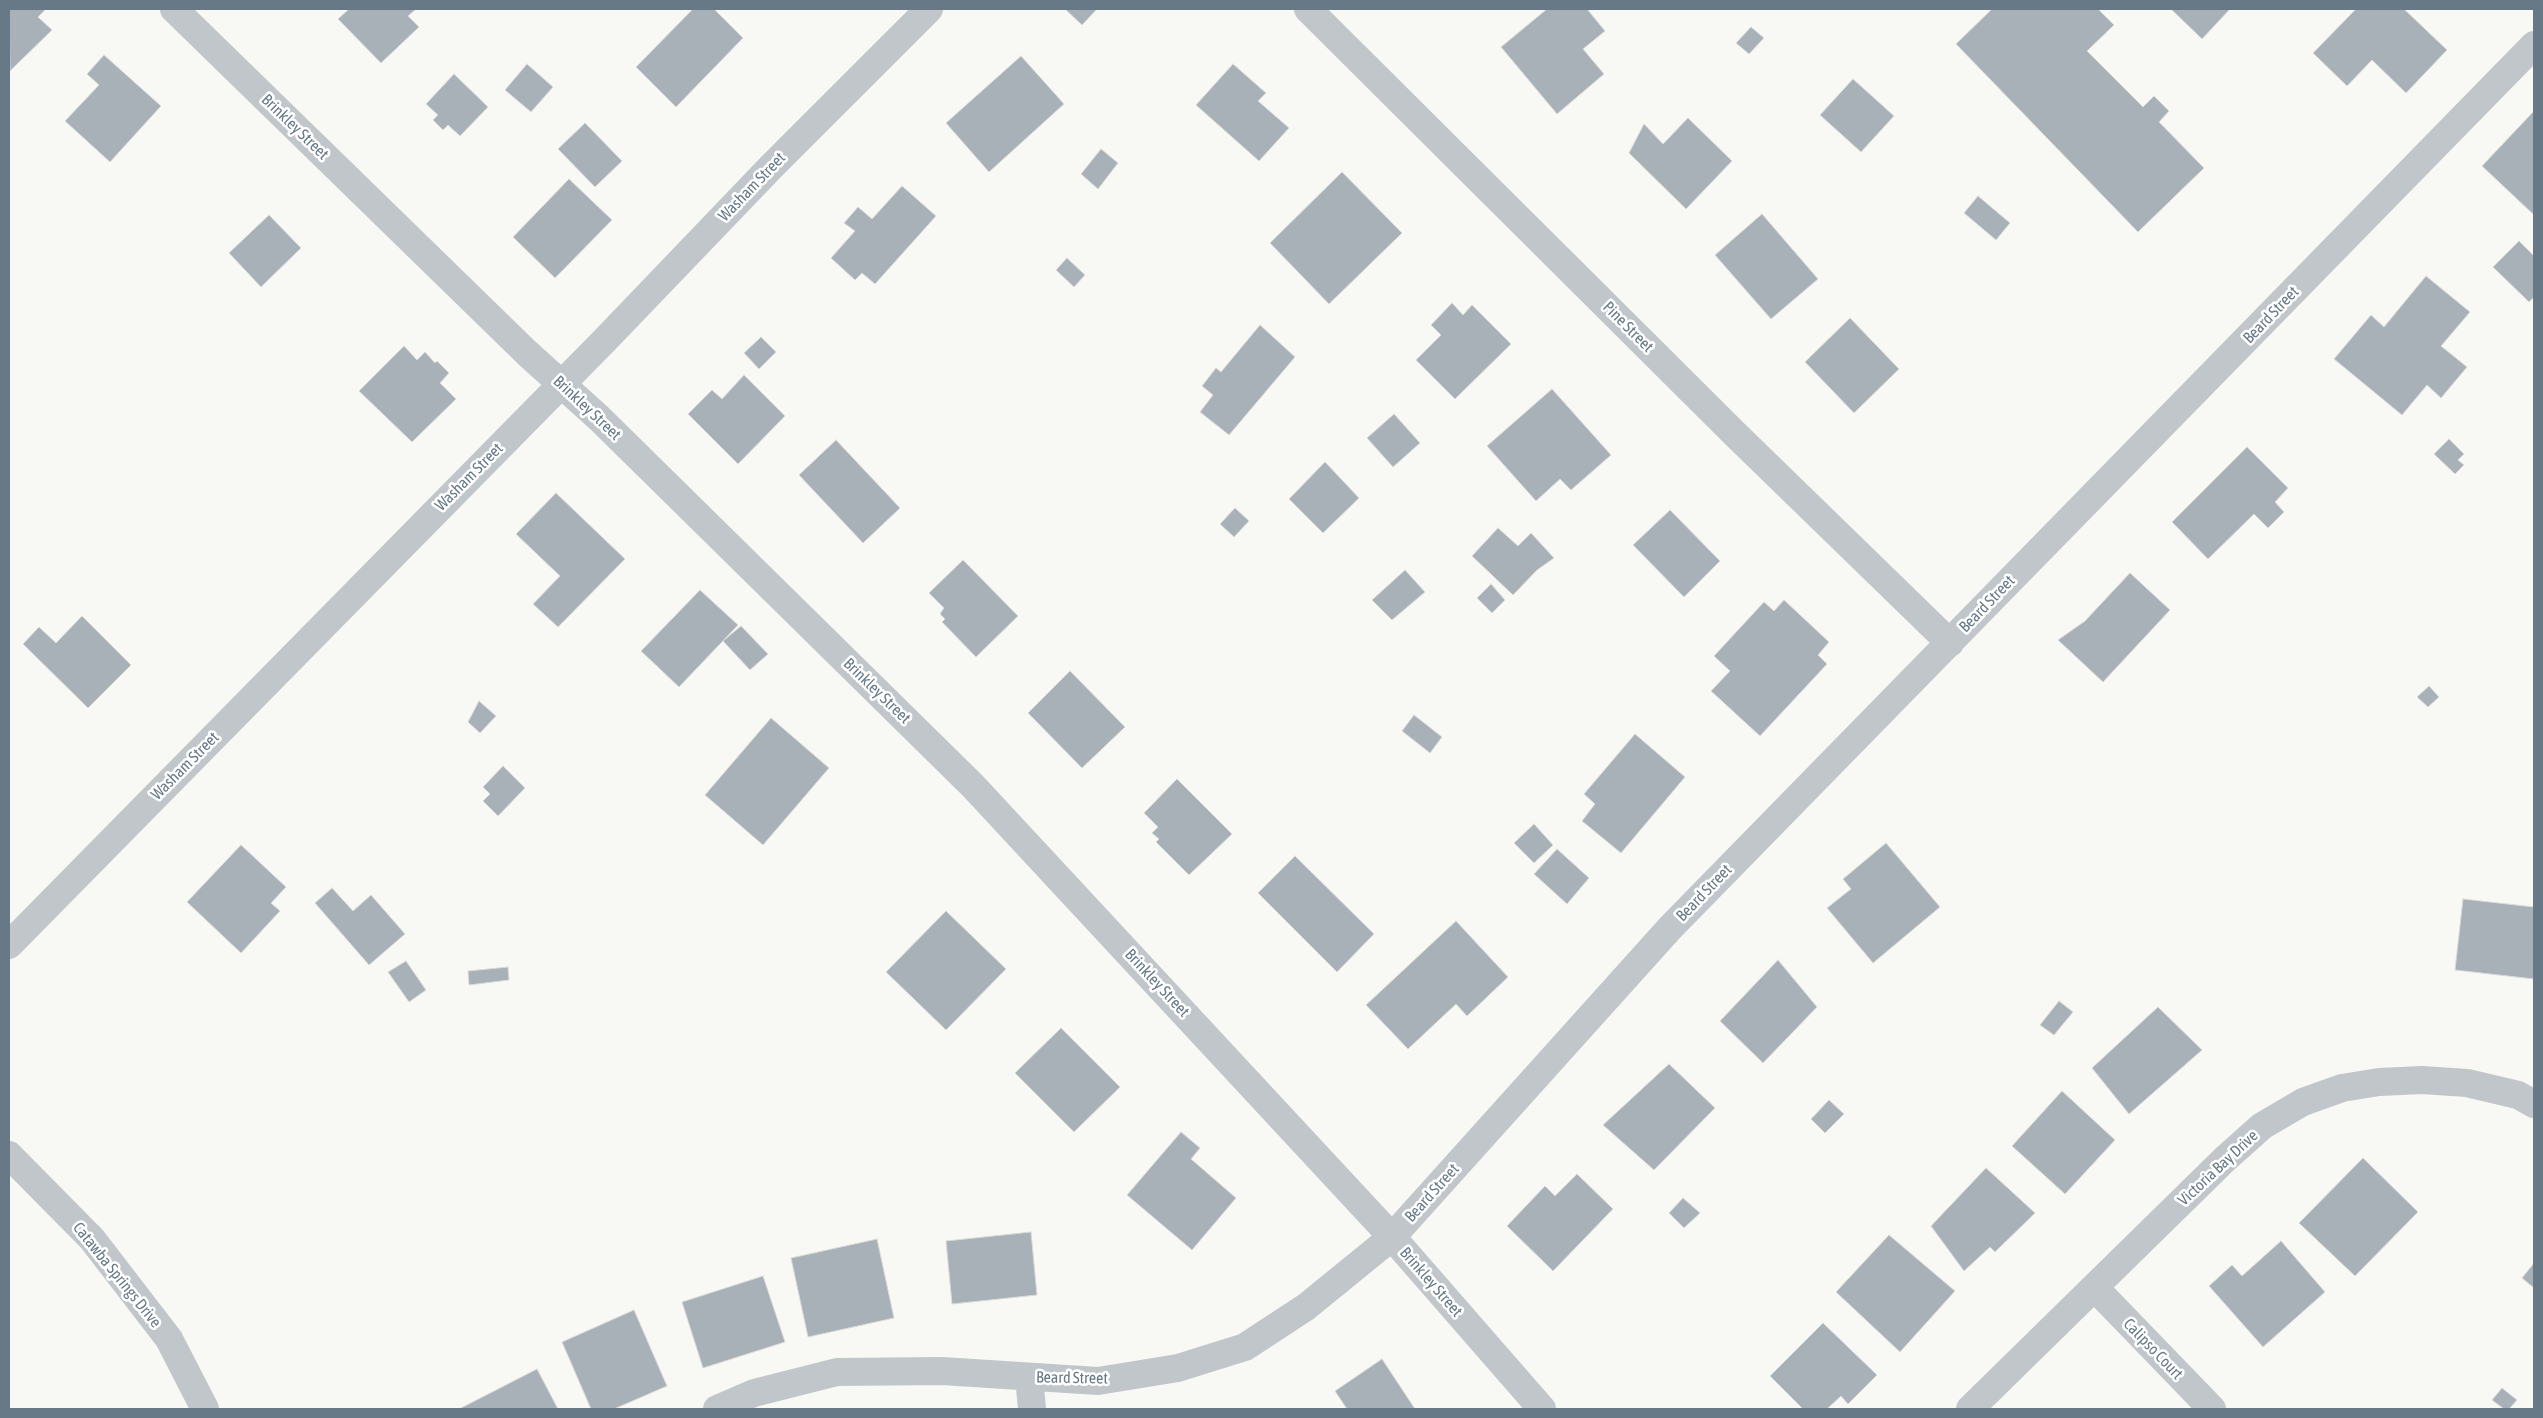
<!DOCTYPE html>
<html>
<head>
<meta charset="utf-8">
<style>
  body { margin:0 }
  #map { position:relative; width:2543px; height:1418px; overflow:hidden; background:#f8f8f5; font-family:"Asap Condensed",sans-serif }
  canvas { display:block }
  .frame { position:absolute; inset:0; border:10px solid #677987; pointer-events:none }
</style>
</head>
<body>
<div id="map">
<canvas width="2543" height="1418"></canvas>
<div class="frame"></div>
</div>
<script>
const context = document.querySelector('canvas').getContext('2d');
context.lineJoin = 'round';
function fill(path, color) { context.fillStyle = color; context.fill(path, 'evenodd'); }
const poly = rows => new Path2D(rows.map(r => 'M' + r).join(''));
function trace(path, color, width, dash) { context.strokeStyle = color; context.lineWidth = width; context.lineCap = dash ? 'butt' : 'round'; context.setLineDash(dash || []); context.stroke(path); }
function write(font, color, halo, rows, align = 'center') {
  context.font = font + ' "Asap Condensed",sans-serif'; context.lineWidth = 5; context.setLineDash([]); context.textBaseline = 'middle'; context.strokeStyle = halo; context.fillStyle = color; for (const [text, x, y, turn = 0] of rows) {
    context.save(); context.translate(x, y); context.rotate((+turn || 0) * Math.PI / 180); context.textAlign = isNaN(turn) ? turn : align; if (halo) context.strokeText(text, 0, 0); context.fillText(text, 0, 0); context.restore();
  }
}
const building = poly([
  [9,9,46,9,38,17,52,30,10,71,9,9],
  [349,9,416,9,408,16,419,27,381,63,338,19,349,9],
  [693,9,714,9,743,38,676,107,636,67,693,9],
  [1065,9,1097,9,1082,25,1065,9],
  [1547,9,1587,9,1605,31,1583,49,1604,74,1557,114,1501,47,1547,9],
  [1992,9,2098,9,2114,25,2087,51,2143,107,2154,96,2169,111,2159,122,2204,168,2138,232,1956,44,1992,9],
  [2171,9,2230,9,2202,39,2171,9],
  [2356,9,2404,9,2447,50,2406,93,2372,60,2347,86,2313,53,2356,9],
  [1751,27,1764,38,1749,54,1736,43,1751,27],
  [104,55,161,106,110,162,65,121,99,85,87,74,104,55],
  [1021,56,1064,104,989,172,946,123,1021,56],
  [527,64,553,87,531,112,505,90,527,64],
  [1233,64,1266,93,1258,101,1289,128,1259,161,1196,105,1233,64],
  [454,74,488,107,460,136,448,125,443,130,433,120,438,115,426,104,454,74],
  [1853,79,1894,116,1861,152,1820,115,1853,79],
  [2534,111,2534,215,2482,166,2534,111],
  [1688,118,1732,161,1686,209,1629,153,1644,124,1663,144,1688,118],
  [585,123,622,161,595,187,558,149,585,123],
  [1101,149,1118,163,1098,189,1081,174,1101,149],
  [1342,172,1402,233,1329,304,1270,243,1342,172],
  [569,179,612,220,555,278,513,237,569,179],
  [902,186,936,216,875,284,862,273,855,280,831,258,855,231,844,223,858,207,872,219,902,186],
  [1978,196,2010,223,1996,240,1964,213,1978,196],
  [1762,214,1818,279,1771,319,1715,255,1762,214],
  [269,215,301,248,261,287,229,253,269,215],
  [2519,241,2534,256,2534,297,2529,302,2493,267,2519,241],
  [1067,258,1085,275,1074,287,1056,270,1067,258],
  [2426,276,2470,312,2441,346,2467,367,2441,398,2427,385,2402,415,2334,359,2371,315,2384,327,2426,276],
  [1452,303,1463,315,1472,305,1511,344,1455,399,1416,360,1441,335,1431,325,1452,303],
  [1850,318,1899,369,1854,413,1805,362,1850,318],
  [1260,325,1295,357,1229,435,1200,412,1213,395,1202,386,1216,368,1221,372,1260,325],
  [761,337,776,352,759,369,744,353,761,337],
  [404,346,417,360,425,352,435,363,437,361,449,373,440,383,456,399,412,442,359,391,404,346],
  [744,375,785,416,738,464,688,414,712,390,722,399,744,375],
  [1552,389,1611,455,1571,490,1560,479,1536,501,1487,446,1552,389],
  [1394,414,1420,443,1393,467,1367,438,1394,414],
  [2449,439,2464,454,2458,460,2464,465,2455,474,2434,454,2449,439],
  [836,440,900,508,863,543,799,475,836,440],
  [2247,447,2288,488,2275,502,2284,512,2268,528,2254,514,2208,559,2172,522,2247,447],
  [1325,462,1359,498,1323,533,1289,499,1325,462],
  [556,493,625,559,558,627,533,604,560,576,516,534,556,493],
  [1235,508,1249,521,1234,537,1220,524,1235,508],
  [1670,510,1720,561,1684,597,1633,545,1670,510],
  [1498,528,1518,546,1531,533,1554,558,1537,570,1513,595,1472,556,1498,528],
  [963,560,1018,616,976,657,942,622,945,619,940,614,944,608,929,593,963,560],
  [1405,570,1425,592,1392,620,1372,600,1405,570],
  [2130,573,2170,610,2103,682,2058,640,2085,621,2130,573],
  [1491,584,1505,600,1492,613,1477,598,1491,584],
  [700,590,738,625,679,687,641,651,700,590],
  [1784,600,1829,642,1818,655,1827,664,1760,736,1711,691,1730,671,1714,656,1764,602,1774,611,1784,600],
  [82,616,131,665,88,708,23,644,39,627,56,643,82,616],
  [741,626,768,654,750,670,723,641,741,626],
  [1070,671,1125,727,1082,768,1028,713,1070,671],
  [2429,686,2439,697,2428,707,2417,697,2429,686],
  [479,701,496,716,480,733,468,722,479,701],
  [1414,715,1442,737,1430,753,1402,731,1414,715],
  [771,718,829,768,763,845,705,795,771,718],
  [1635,734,1685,777,1621,853,1582,821,1595,804,1584,794,1635,734],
  [503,766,525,788,498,816,483,801,490,794,483,787,503,766],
  [1177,779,1232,834,1189,875,1156,842,1159,839,1152,833,1158,827,1144,813,1177,779],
  [1534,824,1553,845,1534,863,1514,843,1534,824],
  [1886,843,1940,907,1873,963,1827,908,1851,889,1843,879,1886,843],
  [241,845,286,887,271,903,280,911,241,953,187,902,241,845],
  [1557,849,1589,878,1567,904,1534,874,1557,849],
  [1295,856,1374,934,1337,972,1258,893,1295,856],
  [332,888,353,911,371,895,405,934,369,965,315,903,332,888],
  [2463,899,2534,907,2534,979,2455,970,2463,899],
  [946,911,1006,969,946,1030,886,972,946,911],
  [1456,921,1508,977,1467,1016,1456,1004,1408,1049,1366,1005,1456,921],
  [1778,960,1817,1007,1763,1063,1720,1021,1778,960],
  [406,961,426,990,409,1002,388,972,406,961],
  [508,967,509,980,469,985,468,971,508,967],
  [2059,1001,2073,1012,2054,1035,2040,1025,2059,1001],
  [2158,1007,2202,1050,2129,1114,2092,1068,2158,1007],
  [1061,1028,1120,1087,1074,1132,1015,1073,1061,1028],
  [1669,1064,1715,1108,1654,1170,1603,1125,1669,1064],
  [2062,1091,2115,1140,2065,1194,2012,1146,2062,1091],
  [1829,1100,1844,1114,1825,1133,1811,1119,1829,1100],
  [1181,1132,1200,1148,1191,1159,1236,1198,1192,1250,1127,1195,1181,1132],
  [2363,1158,2418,1212,2355,1276,2299,1223,2363,1158],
  [1986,1168,2035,1213,1995,1252,1990,1247,1964,1271,1931,1226,1986,1168],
  [1577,1174,1613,1209,1553,1271,1507,1226,1545,1186,1555,1196,1577,1174],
  [1683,1198,1700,1213,1684,1228,1669,1213,1683,1198],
  [1031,1232,1037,1295,952,1304,946,1241,1031,1232],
  [1889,1235,1955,1291,1900,1352,1836,1292,1889,1235],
  [877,1239,894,1318,808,1337,791,1258,877,1239],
  [2281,1241,2325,1292,2263,1347,2209,1286,2232,1265,2242,1276,2281,1241],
  [2534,1263,2534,1288,2522,1278,2534,1263],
  [763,1276,785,1342,703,1368,682,1302,763,1276],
  [634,1310,667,1386,614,1409,591,1409,562,1342,634,1310],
  [1823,1323,1877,1375,1848,1404,1841,1396,1827,1409,1803,1409,1770,1376,1823,1323],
  [1382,1359,1415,1409,1347,1409,1335,1391,1382,1359],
  [537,1369,558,1409,461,1409,461,1408,537,1369],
  [2502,1388,2517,1400,2509,1409,2504,1409,2492,1400,2502,1388]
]);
fill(building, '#a8b1b7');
trace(building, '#dadad8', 1);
trace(poly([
  [174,9,527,353,599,418,973,786,1392,1237,1542,1409],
  [1308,9,1735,434,1950,643],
  [9,945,605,340,771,167,929,9],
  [9,1155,92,1239,169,1339,205,1409],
  [2095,1288,2212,1409],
  [1029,1377,1032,1409],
  [717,1409,754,1393,837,1372,942,1371,1098,1381,1178,1368,1245,1347,1306,1307,1392,1237,1670,928,2534,45],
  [1970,1409,2225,1159,2262,1126,2303,1102,2342,1088,2379,1082,2422,1080,2467,1083,2518,1095,2534,1104]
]), '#c1c6ca', 28);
write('16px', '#677987', '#fff', [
  ["Brinkley Street",295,127,44],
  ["Washam Street",752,187,-46],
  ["Beard Street",2271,315,-46],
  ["Pine Street",1628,327,45],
  ["Brinkley Street",587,408,43],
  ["Washam Street",469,477,-45],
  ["Beard Street",1987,604,-46],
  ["Brinkley Street",877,691,44],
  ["Washam Street",185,766,-45],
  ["Beard Street",1704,893,-46],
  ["Brinkley Street",1157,983,47],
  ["Victoria Bay Drive",2218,1168,-43],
  ["Beard Street",1432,1193,-48],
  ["Catawba Springs Drive",117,1275,51],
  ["Brinkley Street",1431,1282,49],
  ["Calipso Court",2153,1349,46],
  ["Beard Street",1072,1378,1]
]);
</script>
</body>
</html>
